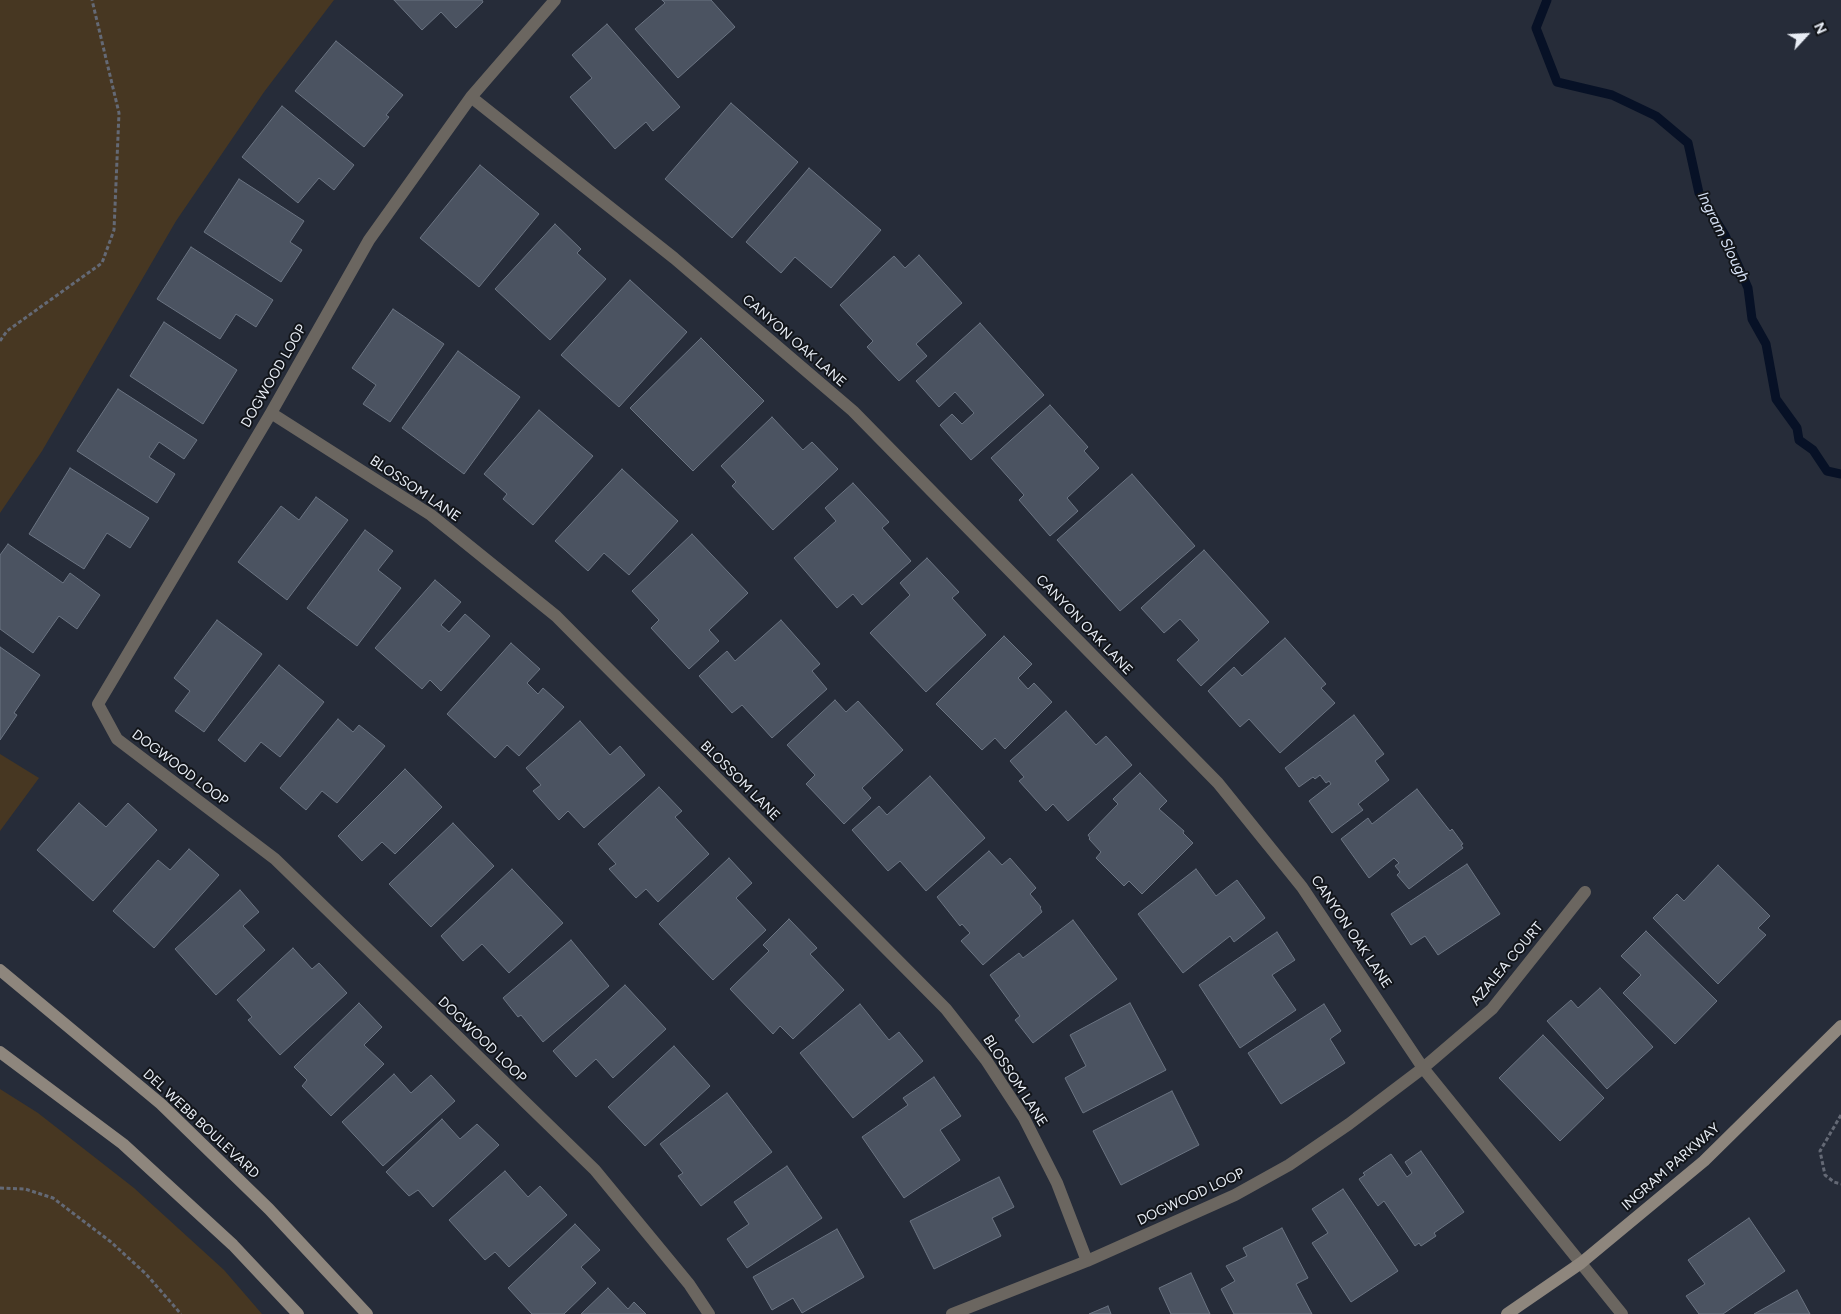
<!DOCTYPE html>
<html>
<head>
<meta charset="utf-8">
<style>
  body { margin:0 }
  #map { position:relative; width:1841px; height:1314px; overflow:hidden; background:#262c39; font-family:Figtree,sans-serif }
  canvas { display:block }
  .north { position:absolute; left:1781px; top:10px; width:50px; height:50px; -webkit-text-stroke:4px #12151a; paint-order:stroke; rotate:65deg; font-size:14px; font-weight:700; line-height:20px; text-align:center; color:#e8edf5 }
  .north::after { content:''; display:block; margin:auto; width:18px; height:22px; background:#e8edf5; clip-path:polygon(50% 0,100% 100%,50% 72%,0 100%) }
</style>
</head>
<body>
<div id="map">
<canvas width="1841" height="1314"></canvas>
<div class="north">N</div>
</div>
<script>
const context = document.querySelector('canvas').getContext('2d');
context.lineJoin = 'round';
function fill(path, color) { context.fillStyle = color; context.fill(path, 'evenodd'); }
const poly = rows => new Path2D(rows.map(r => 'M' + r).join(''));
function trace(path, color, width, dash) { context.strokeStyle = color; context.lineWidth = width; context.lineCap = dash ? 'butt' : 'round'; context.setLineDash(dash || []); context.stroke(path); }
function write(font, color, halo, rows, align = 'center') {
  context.font = font + ' Figtree,sans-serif'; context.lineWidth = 4; context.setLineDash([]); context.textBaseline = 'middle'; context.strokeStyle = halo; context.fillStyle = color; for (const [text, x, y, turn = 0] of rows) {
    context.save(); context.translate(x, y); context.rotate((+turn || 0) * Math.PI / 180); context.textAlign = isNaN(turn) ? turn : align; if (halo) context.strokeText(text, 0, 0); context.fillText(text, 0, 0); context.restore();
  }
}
fill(poly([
  [0,0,334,0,264,92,176,221,42,451,0,513],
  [0,754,39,778,0,831],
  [0,1089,38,1113,134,1188,224,1270,262,1314,0,1314]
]), '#473722');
trace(poly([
  [1547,0,1536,28,1557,82,1612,95,1656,116,1688,143,1699,193,1725,235,1748,288,1752,319,1766,344,1776,399,1797,428,1799,440,1813,450,1827,471,1841,474]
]), '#071126', 9);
const building = poly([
  [394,0,482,0,483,2,456,28,441,12,422,30,394,0],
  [662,0,711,0,735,27,678,78,635,29,665,3,662,0],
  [607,24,680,107,653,131,646,122,615,149,570,97,592,78,572,55,607,24],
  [336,41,403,95,386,115,389,117,364,147,295,91,336,41],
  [731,103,798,162,732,238,665,179,731,103],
  [282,106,354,165,334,190,319,178,298,203,242,157,282,106],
  [480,165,539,214,479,287,420,238,480,165],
  [809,168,881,230,831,288,795,257,781,273,746,242,809,168],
  [239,179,304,221,290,242,302,250,281,282,204,232,239,179],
  [555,224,581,249,577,253,606,279,550,340,495,289,555,224],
  [191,247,273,300,256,327,236,314,220,339,157,299,191,247],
  [919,255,962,303,916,344,927,356,899,381,867,347,873,341,840,305,894,256,905,268,919,255],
  [630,280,687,332,619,407,561,355,630,280],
  [393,309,444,344,390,422,363,404,376,385,352,368,393,309],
  [164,322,237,370,203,424,130,376,164,322],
  [980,323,1044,395,971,460,940,425,952,414,962,424,974,413,955,392,939,407,916,381,980,323],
  [701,338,764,401,693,471,630,408,701,338],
  [458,351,520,397,464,474,402,428,458,351],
  [118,389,197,440,184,459,159,442,149,457,175,474,157,503,77,451,118,389],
  [1050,405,1088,447,1084,451,1099,468,1067,498,1078,511,1050,536,1019,500,1024,495,991,458,1050,405],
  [539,410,593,456,533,525,503,499,507,494,484,474,539,410],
  [772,417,803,450,812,442,838,469,773,530,732,486,736,482,721,466,772,417],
  [70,468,149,518,130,548,107,533,84,569,29,534,70,468],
  [622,469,678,521,629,575,604,553,588,571,555,541,622,469],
  [1132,474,1195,546,1120,611,1057,540,1132,474],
  [853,483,889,522,882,528,911,561,862,605,853,594,837,608,794,558,836,521,825,508,853,483],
  [316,497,348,520,287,600,238,562,281,506,299,520,316,497],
  [365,530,393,551,378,570,401,588,357,646,307,608,365,530],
  [692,534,748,593,709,630,719,641,689,669,651,628,659,620,632,591,692,534],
  [8,544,63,583,70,573,100,595,77,629,59,616,33,653,0,629,0,555,8,544],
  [1204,550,1269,622,1201,686,1177,660,1199,640,1180,619,1164,633,1141,608,1204,550],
  [927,558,959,592,952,598,986,635,926,692,870,633,910,595,900,583,927,558],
  [435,580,461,602,441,625,449,632,465,614,490,636,441,691,430,680,422,689,375,648,435,580],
  [217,620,262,654,204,732,175,711,190,691,174,678,217,620],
  [781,620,820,664,812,671,827,689,772,738,742,705,732,713,699,676,727,651,735,661,781,620],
  [1004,636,1032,664,1018,678,1028,689,1034,683,1052,702,1005,749,995,738,982,750,936,704,1004,636],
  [1285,638,1326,684,1321,688,1335,703,1280,753,1249,719,1240,727,1208,691,1234,667,1242,676,1285,638],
  [511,643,540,669,527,683,538,694,543,688,564,707,519,756,507,745,495,758,447,714,511,643],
  [0,647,40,675,14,713,17,715,0,740,0,647],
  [279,665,324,702,280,757,261,742,245,762,218,740,279,665],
  [835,700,846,712,858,701,903,750,862,788,871,798,844,824,806,784,815,775,787,745,835,700],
  [1066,711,1096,745,1106,736,1132,765,1068,821,1053,804,1046,811,1019,781,1024,777,1010,761,1066,711],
  [1354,715,1384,754,1375,761,1389,780,1358,804,1363,810,1332,833,1309,801,1331,784,1329,781,1326,783,1320,775,1315,779,1313,777,1299,787,1285,768,1354,715],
  [338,719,353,732,359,725,385,746,337,803,322,791,306,810,280,788,338,719],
  [580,721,610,755,620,746,645,775,584,828,568,811,559,820,533,791,541,785,526,768,580,721],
  [405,769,442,807,395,854,382,842,362,861,338,836,405,769],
  [1140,773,1167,801,1159,809,1184,831,1183,833,1193,843,1142,894,1129,881,1124,886,1096,858,1101,852,1089,839,1090,838,1088,835,1118,804,1113,799,1140,773],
  [930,776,985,838,926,891,900,861,888,871,852,830,879,806,887,815,930,776],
  [659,787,682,811,675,817,709,854,658,902,646,889,636,898,609,869,616,864,598,844,659,787],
  [1417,789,1450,831,1452,829,1463,844,1461,845,1463,848,1409,889,1397,875,1400,872,1395,866,1399,863,1394,858,1369,878,1341,839,1368,818,1372,824,1417,789],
  [79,803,106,827,128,803,157,830,93,901,37,850,79,803],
  [453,823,494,866,431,927,389,884,453,823],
  [189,849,219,875,154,948,113,911,158,860,170,870,189,849],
  [989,851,1002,865,1010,858,1036,888,1030,894,1041,907,1040,908,1042,912,983,965,961,941,970,933,962,924,960,926,937,897,989,851],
  [729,858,752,883,736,898,766,930,713,980,659,924,729,858],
  [1467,864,1500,914,1438,955,1425,936,1411,945,1391,914,1467,864],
  [1718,865,1770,916,1758,928,1766,935,1718,984,1653,918,1677,894,1684,901,1718,865],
  [512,869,563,923,509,973,482,944,463,961,441,936,512,869],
  [1196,869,1216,896,1237,880,1265,918,1234,942,1230,936,1183,973,1138,914,1196,869],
  [240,890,259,912,243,926,265,950,216,995,175,949,240,890],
  [789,919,817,948,810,954,844,990,793,1039,780,1026,773,1034,730,989,769,951,763,945,789,919],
  [1073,920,1117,979,1033,1043,1015,1020,1020,1016,990,975,1019,953,1023,958,1073,920],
  [1646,931,1717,1001,1675,1044,1623,993,1641,975,1621,956,1646,931],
  [1277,932,1295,960,1272,975,1296,1010,1240,1048,1199,985,1277,932],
  [571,940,609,986,543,1042,521,1015,518,1017,503,998,571,940],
  [293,948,312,969,319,963,347,993,280,1055,248,1020,252,1017,237,1000,293,948],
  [625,985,666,1029,613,1078,596,1059,576,1077,553,1051,625,985],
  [1600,988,1653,1047,1607,1089,1547,1021,1571,1000,1578,1008,1600,988],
  [359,1003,382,1027,364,1045,384,1064,331,1116,302,1086,307,1080,294,1067,359,1003],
  [1130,1003,1166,1070,1083,1113,1065,1078,1086,1066,1070,1035,1130,1003],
  [860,1004,889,1040,899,1032,923,1061,853,1118,800,1053,860,1004],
  [1324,1004,1341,1031,1330,1039,1345,1063,1281,1104,1248,1053,1324,1004],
  [1543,1035,1604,1098,1560,1141,1499,1078,1543,1035],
  [674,1046,710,1086,645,1146,608,1107,674,1046],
  [394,1074,411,1093,431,1075,455,1101,383,1166,342,1122,394,1074],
  [934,1077,961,1116,940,1130,960,1160,904,1198,862,1137,908,1105,903,1098,934,1077],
  [1172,1091,1199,1145,1121,1185,1093,1131,1172,1091],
  [727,1093,772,1152,701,1206,678,1176,683,1173,660,1144,727,1093],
  [442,1119,460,1139,477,1124,499,1145,433,1207,418,1190,409,1196,386,1172,442,1119],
  [1421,1151,1464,1212,1434,1233,1436,1236,1421,1246,1419,1243,1415,1246,1384,1201,1378,1206,1359,1179,1365,1175,1363,1173,1391,1154,1407,1177,1412,1173,1405,1162,1421,1151],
  [787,1166,822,1218,747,1268,727,1239,749,1224,734,1202,787,1166],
  [505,1171,528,1197,540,1186,567,1215,509,1267,495,1252,485,1260,449,1220,505,1171],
  [999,1177,1014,1207,992,1218,1001,1236,934,1269,910,1221,999,1177],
  [1343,1189,1398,1271,1351,1302,1312,1243,1328,1233,1312,1209,1343,1189],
  [1749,1218,1785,1271,1723,1314,1699,1314,1686,1296,1705,1284,1688,1260,1749,1218],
  [575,1224,600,1250,581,1267,596,1283,564,1314,532,1314,508,1288,575,1224],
  [1282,1228,1308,1278,1296,1284,1312,1314,1234,1314,1221,1289,1235,1281,1226,1266,1247,1256,1243,1248,1282,1228],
  [837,1229,864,1277,802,1313,793,1298,772,1310,753,1277,837,1229],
  [1191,1273,1210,1314,1171,1314,1159,1288,1191,1273],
  [608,1288,628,1309,634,1302,646,1314,581,1314,608,1288],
  [1797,1290,1810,1314,1754,1314,1797,1290],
  [1108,1306,1111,1314,1089,1314,1108,1306]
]);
fill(building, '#4b5361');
trace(building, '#6b7482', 1);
trace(poly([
  [0,341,7,331,102,263,114,230,119,113,92,0],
  [1841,1115,1820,1151,1825,1175,1834,1182,1841,1184],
  [0,1188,25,1189,53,1198,111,1242,146,1274,181,1314]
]), '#646975', 3, [4, 2.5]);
trace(poly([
  [555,0,471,97,369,240,271,413,98,704,117,739,275,859,595,1170,689,1284,709,1314],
  [471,97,674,258,853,411,1218,783,1302,887,1423,1068,1622,1314],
  [271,413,431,515,556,616,946,1009,986,1060,1024,1118,1057,1183,1087,1261],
  [952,1314,1087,1261,1235,1195,1289,1165,1349,1124,1423,1068,1492,1009,1585,892]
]), '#6b6660', 12);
trace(poly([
  [0,970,161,1104,269,1209,367,1314],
  [0,1052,123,1144,233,1245,298,1314],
  [1507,1314,1581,1263,1704,1161,1841,1026]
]), '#8e867d', 12);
write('14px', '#e8edf5', '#12151a', [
  ["CANYON OAK LANE",794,341,41],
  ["DOGWOOD LOOP",274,376,-60],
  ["BLOSSOM LANE",415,489,34],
  ["CANYON OAK LANE",1084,625,46],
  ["DOGWOOD LOOP",180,768,37],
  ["BLOSSOM LANE",740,781,45],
  ["CANYON OAK LANE",1351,932,56],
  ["AZALEA COURT",1507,964,-50],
  ["DOGWOOD LOOP",482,1040,44],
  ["BLOSSOM LANE",1015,1081,57],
  ["DEL WEBB BOULEVARD",201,1124,43],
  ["INGRAM PARKWAY",1671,1167,-41],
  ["DOGWOOD LOOP",1191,1197,-25]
]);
write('italic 15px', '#d7e2f6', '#12151a', [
  ["Ingram Slough",1723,237,64]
]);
</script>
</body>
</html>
